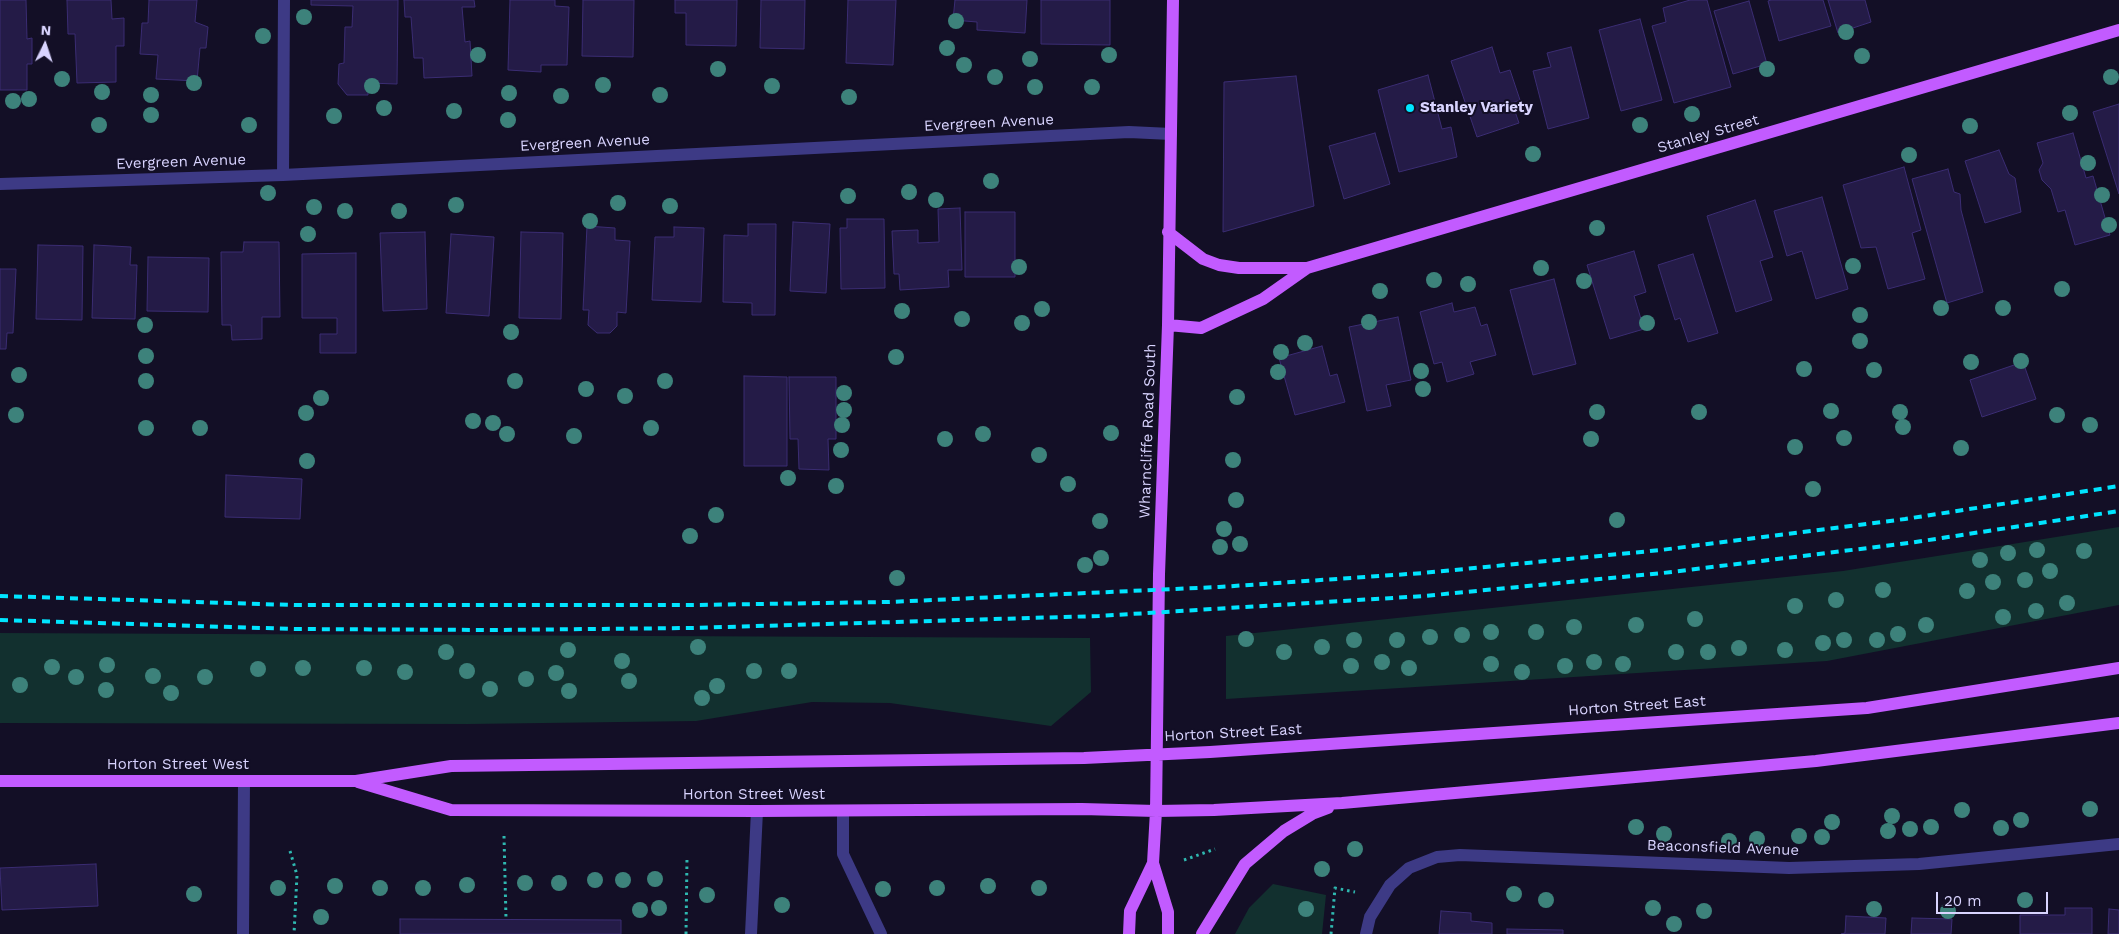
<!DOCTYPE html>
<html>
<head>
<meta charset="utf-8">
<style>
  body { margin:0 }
  #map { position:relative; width:2119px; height:934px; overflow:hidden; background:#130f26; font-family:"Work Sans",sans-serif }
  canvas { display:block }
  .north { position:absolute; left:20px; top:20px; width:50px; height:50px; -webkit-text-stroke:4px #130f26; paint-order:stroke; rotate:4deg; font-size:14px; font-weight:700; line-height:20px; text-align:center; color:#d9d4ff }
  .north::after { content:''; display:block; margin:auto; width:18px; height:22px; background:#d9d4ff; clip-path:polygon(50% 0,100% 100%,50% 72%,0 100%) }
  .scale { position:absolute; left:1936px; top:892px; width:112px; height:22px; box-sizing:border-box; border:2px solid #d9d4ff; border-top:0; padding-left:6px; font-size:15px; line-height:18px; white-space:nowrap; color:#d9d4ff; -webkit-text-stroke:4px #130f26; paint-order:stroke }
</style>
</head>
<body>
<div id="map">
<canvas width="2119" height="934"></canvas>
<div class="north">N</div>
<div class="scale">20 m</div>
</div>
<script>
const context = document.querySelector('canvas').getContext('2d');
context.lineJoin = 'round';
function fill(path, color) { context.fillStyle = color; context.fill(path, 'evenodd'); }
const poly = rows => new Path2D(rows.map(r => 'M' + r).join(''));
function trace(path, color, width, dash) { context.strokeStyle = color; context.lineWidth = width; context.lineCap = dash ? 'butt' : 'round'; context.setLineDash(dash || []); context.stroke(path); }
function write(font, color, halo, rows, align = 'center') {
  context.font = font + ' "Work Sans",sans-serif'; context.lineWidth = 4; context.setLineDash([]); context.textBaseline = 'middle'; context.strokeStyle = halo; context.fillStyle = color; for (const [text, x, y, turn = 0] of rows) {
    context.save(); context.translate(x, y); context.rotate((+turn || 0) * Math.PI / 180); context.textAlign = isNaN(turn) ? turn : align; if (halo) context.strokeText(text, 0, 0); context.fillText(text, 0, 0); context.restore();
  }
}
fill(poly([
  [2119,527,2119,605,1827,661,1226,699,1226,636,1843,571],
  [0,633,1090,638,1091,692,1051,726,890,703,812,702,696,721,468,724,0,723],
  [1273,884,1326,895,1322,934,1235,934,1249,908]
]), '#12302f');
const building = poly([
  [0,0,26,0,27,39,32,38,32,64,27,64,27,90,0,90,0,0],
  [67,0,111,0,112,19,124,18,124,46,116,46,116,82,77,83,75,34,68,34,67,0],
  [149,0,197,0,195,22,208,27,206,48,200,48,197,81,156,79,158,55,140,54,142,23,148,23,149,0],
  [311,0,398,0,397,84,368,83,368,95,347,95,338,84,339,64,344,63,345,27,352,27,353,6,311,5,311,0],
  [404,0,474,0,475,7,462,7,465,42,470,41,472,76,424,78,423,58,414,58,411,17,405,17,404,0],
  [510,0,555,0,555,6,569,7,567,65,541,65,541,72,508,70,510,0],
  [583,0,634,0,633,57,582,56,583,0],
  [675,0,737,0,736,46,686,45,686,13,675,13,675,0],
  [761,0,805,0,804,49,760,48,761,0],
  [848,0,896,0,893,65,846,63,848,0],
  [955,0,1027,0,1025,33,977,30,977,22,953,20,955,0],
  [1041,0,1110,0,1110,45,1041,44,1041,0],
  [1690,0,1707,0,1731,87,1674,103,1652,26,1666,22,1663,8,1690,0],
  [1771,0,1823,0,1831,26,1779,41,1768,1,1771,0],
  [1828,0,1865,0,1871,22,1838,33,1828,0],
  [1749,1,1767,64,1733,74,1714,11,1749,1],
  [1640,19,1662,100,1621,111,1599,30,1640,19],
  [1492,47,1500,73,1510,70,1520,100,1512,103,1519,123,1477,137,1451,61,1492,47],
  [1571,47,1589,118,1548,129,1533,71,1551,67,1547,53,1571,47],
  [1428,75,1442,129,1451,127,1457,157,1399,172,1378,90,1428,75],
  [1296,76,1314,206,1223,232,1224,82,1296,76],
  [2119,104,2119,194,2093,112,2119,104],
  [1375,133,1390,184,1344,199,1329,146,1375,133],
  [2073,133,2086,178,2093,176,2110,235,2075,245,2065,210,2058,212,2051,189,2042,180,2039,170,2043,163,2037,143,2073,133],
  [1999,150,2009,174,2015,178,2021,212,1985,223,1965,161,1999,150],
  [1904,167,1921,230,1912,233,1925,279,1888,289,1876,247,1861,248,1843,185,1904,167],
  [1948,169,1954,192,1960,194,1961,210,1983,292,1947,303,1912,179,1948,169],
  [1822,197,1848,289,1816,299,1802,251,1787,256,1774,211,1822,197],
  [1755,200,1773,257,1760,261,1772,300,1736,312,1707,216,1755,200],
  [960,208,962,270,948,270,949,287,900,290,899,274,894,274,892,231,918,230,918,243,939,242,938,209,960,208],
  [965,212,1015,212,1015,277,965,277,965,212],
  [847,219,884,219,885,288,841,289,840,228,847,228,847,219],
  [793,222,830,224,826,293,790,291,793,222],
  [748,224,776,224,775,315,752,315,752,303,723,302,724,235,748,236,748,224],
  [587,226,615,228,615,240,630,241,626,313,617,312,617,326,610,333,597,333,588,325,589,310,583,310,587,226],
  [674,227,704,228,701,302,652,300,655,237,674,237,674,227],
  [425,232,427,309,383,311,380,233,425,232],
  [521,232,563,233,561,319,519,318,521,232],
  [451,234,494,237,489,316,446,313,451,234],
  [244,242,279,242,280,317,262,317,262,339,232,340,231,325,222,325,221,252,243,252,244,242],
  [38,245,83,246,82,320,36,319,38,245],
  [94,245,131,247,130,265,137,265,135,319,92,318,94,245],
  [1634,251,1646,292,1634,296,1644,329,1610,339,1587,265,1634,251],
  [356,253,356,353,320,353,320,334,337,334,337,318,302,318,302,254,356,253],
  [1693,254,1718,333,1688,342,1680,318,1675,320,1658,265,1693,254],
  [148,257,209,258,208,312,147,311,148,257],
  [0,269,16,269,13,333,7,333,6,349,0,349,0,269],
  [1554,279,1576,364,1533,375,1510,290,1554,279],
  [1452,303,1454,312,1475,307,1481,326,1487,324,1496,355,1470,362,1474,374,1447,382,1442,362,1434,364,1420,312,1452,303],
  [1398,317,1411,380,1386,385,1391,406,1367,411,1349,327,1398,317],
  [1322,346,1330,376,1337,374,1345,402,1295,415,1279,358,1322,346],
  [2023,362,2036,399,1982,417,1970,380,2023,362],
  [744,376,787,377,787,466,744,466,744,376],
  [789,377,836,377,836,439,828,439,829,470,799,469,798,439,790,439,789,377],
  [226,475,302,479,300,519,225,517,226,475],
  [96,864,98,906,2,910,0,868,96,864],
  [2065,908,2092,908,2092,934,2020,934,2020,915,2065,915,2065,908],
  [2109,909,2119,910,2119,934,2108,934,2109,909],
  [1441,911,1471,913,1471,921,1492,923,1492,934,1439,934,1441,911],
  [1846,916,1886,918,1885,934,1841,934,1845,933,1846,916],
  [1912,918,1952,919,1951,934,1911,934,1912,918],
  [400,919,621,920,621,934,400,934,400,919],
  [1507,929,1563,930,1563,934,1507,934,1507,929]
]);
fill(building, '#241b47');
trace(building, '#3b2d73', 1);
trace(poly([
  [504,836,506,919],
  [290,851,297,875,294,934],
  [1184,860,1215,849],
  [686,934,687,857],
  [1331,934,1335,888,1355,892]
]), '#2fb8b0', 3, [2.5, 4]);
trace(poly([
  [283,175,284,0],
  [0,184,283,175,1129,132,1171,134],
  [843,811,843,854,881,934],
  [243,934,244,781],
  [751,934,757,811],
  [1366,934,1370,917,1390,885,1409,868,1437,857,1460,855,1789,868,1919,864,2119,844]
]), '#3d3a85', 12);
trace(poly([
  [1168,232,1203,259,1219,265,1239,268,1307,268,2119,30],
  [1168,325,1201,328,1263,299,1307,268],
  [0,781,356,781,451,766,1084,758,1210,752,1867,708,2119,668],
  [358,782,451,810,757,811,1082,809,1156,811,1214,810,1342,803,1816,761,2119,723],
  [1129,934,1130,911,1153,863],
  [1168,934,1168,912,1153,863,1156,811,1159,574,1168,325,1173,0],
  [1202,934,1245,864,1284,831,1312,814,1328,808]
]), '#c25bff', 12);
trace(poly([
  [0,596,294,605,693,605,888,602,1219,587,1423,573,1661,550,1905,519,2119,486],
  [0,620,295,629,492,630,690,628,1099,616,1424,596,1663,573,1909,543,2119,511]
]), '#00e5ff', 4, [8, 6]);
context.fillStyle = '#3d827b';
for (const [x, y] of [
  [304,17],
  [956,21],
  [1846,32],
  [263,36],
  [947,48],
  [478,55],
  [1109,55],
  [1862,56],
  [1030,59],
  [964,65],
  [718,69],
  [1767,69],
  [995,77],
  [2111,77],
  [62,79],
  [194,83],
  [603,85],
  [372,86],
  [772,86],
  [1035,87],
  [1092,87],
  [102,92],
  [509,93],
  [151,95],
  [660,95],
  [561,96],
  [849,97],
  [29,99],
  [13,101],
  [384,108],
  [454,111],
  [2070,113],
  [1692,114],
  [151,115],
  [334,116],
  [508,120],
  [99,125],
  [249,125],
  [1640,125],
  [1970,126],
  [1533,154],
  [1909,155],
  [2088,163],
  [991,181],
  [909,192],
  [268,193],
  [2102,195],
  [848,196],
  [936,200],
  [618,203],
  [456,205],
  [670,206],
  [314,207],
  [345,211],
  [399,211],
  [590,221],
  [2109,225],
  [1597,228],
  [308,234],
  [1853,266],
  [1019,267],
  [1541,268],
  [1434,280],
  [1584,281],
  [1468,284],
  [2062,289],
  [1380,291],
  [1941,308],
  [2003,308],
  [1042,309],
  [902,311],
  [1860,315],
  [962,319],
  [1369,322],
  [1022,323],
  [1647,323],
  [145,325],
  [511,332],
  [1860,341],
  [1305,343],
  [1281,352],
  [146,356],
  [896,357],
  [2021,361],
  [1971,362],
  [1804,369],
  [1874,370],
  [1421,371],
  [1278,372],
  [19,375],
  [146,381],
  [515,381],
  [665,381],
  [586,389],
  [1423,389],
  [844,393],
  [625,396],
  [1237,397],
  [321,398],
  [844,410],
  [1831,411],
  [1597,412],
  [1699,412],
  [1900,412],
  [306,413],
  [16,415],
  [2057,415],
  [473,421],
  [493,423],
  [842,425],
  [2090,425],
  [1903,427],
  [146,428],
  [200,428],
  [651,428],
  [1111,433],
  [507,434],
  [983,434],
  [574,436],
  [1844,438],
  [945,439],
  [1591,439],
  [1795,447],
  [1961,448],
  [841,450],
  [1039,455],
  [1233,460],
  [307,461],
  [788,478],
  [1068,484],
  [836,486],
  [1813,489],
  [1236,500],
  [716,515],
  [1617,520],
  [1100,521],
  [1224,529],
  [690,536],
  [1240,544],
  [1220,547],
  [2037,550],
  [2084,551],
  [2008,553],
  [1101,558],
  [1980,560],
  [1085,565],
  [2050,571],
  [897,578],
  [2025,580],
  [1993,582],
  [1883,590],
  [1967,591],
  [1836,600],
  [2067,603],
  [1795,606],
  [2036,611],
  [2003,617],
  [1695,619],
  [1636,625],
  [1926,625],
  [1574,627],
  [1491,632],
  [1536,632],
  [1898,634],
  [1462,635],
  [1430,637],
  [1246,639],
  [1354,640],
  [1397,640],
  [1844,640],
  [1877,640],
  [1823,643],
  [698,647],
  [1322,647],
  [1739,648],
  [568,650],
  [1785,650],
  [446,652],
  [1284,652],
  [1676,652],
  [1708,652],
  [622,661],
  [1382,662],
  [1594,662],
  [1491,664],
  [1623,664],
  [107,665],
  [1351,666],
  [1565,666],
  [52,667],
  [303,668],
  [364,668],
  [1409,668],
  [258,669],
  [467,671],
  [754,671],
  [789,671],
  [405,672],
  [1522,672],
  [556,673],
  [153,676],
  [76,677],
  [205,677],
  [526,679],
  [629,681],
  [20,685],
  [717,686],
  [490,689],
  [106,690],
  [569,691],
  [171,693],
  [702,698],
  [2090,809],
  [1962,810],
  [1892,816],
  [2021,820],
  [1832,822],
  [1636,827],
  [1931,827],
  [2001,828],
  [1910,829],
  [1888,831],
  [1664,834],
  [1799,836],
  [1822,837],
  [1757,839],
  [1729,841],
  [1355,849],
  [1322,869],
  [655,879],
  [595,880],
  [623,880],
  [525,883],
  [559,883],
  [467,885],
  [335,886],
  [988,886],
  [278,888],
  [380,888],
  [423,888],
  [937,888],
  [1039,888],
  [883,889],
  [194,894],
  [1514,894],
  [707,895],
  [1546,900],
  [2025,900],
  [782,905],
  [659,908],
  [1653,908],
  [1306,909],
  [1874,909],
  [640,910],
  [1704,911],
  [1948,911],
  [321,917],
  [1674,924]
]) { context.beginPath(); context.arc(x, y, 8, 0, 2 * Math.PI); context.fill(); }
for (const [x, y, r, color] of [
  [1410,108,5,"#00e5ff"]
]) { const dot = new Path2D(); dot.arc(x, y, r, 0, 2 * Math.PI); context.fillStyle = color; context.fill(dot); trace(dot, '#130f26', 2); }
write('bold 15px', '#d9d4ff', '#130f26', [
  ["Stanley Variety",1420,108]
], 'left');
write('15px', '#d9d4ff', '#130f26', [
  ["Evergreen Avenue",989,123,-3],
  ["Stanley Street",1708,134,-16],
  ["Evergreen Avenue",585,143,-3],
  ["Evergreen Avenue",181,162,-2],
  ["Wharncliffe Road South",1148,431,-88],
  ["Horton Street East",1637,706,-4],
  ["Horton Street East",1233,733,-3],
  ["Horton Street West",178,765],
  ["Horton Street West",754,795],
  ["Beaconsfield Avenue",1723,848,2]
]);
</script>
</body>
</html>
